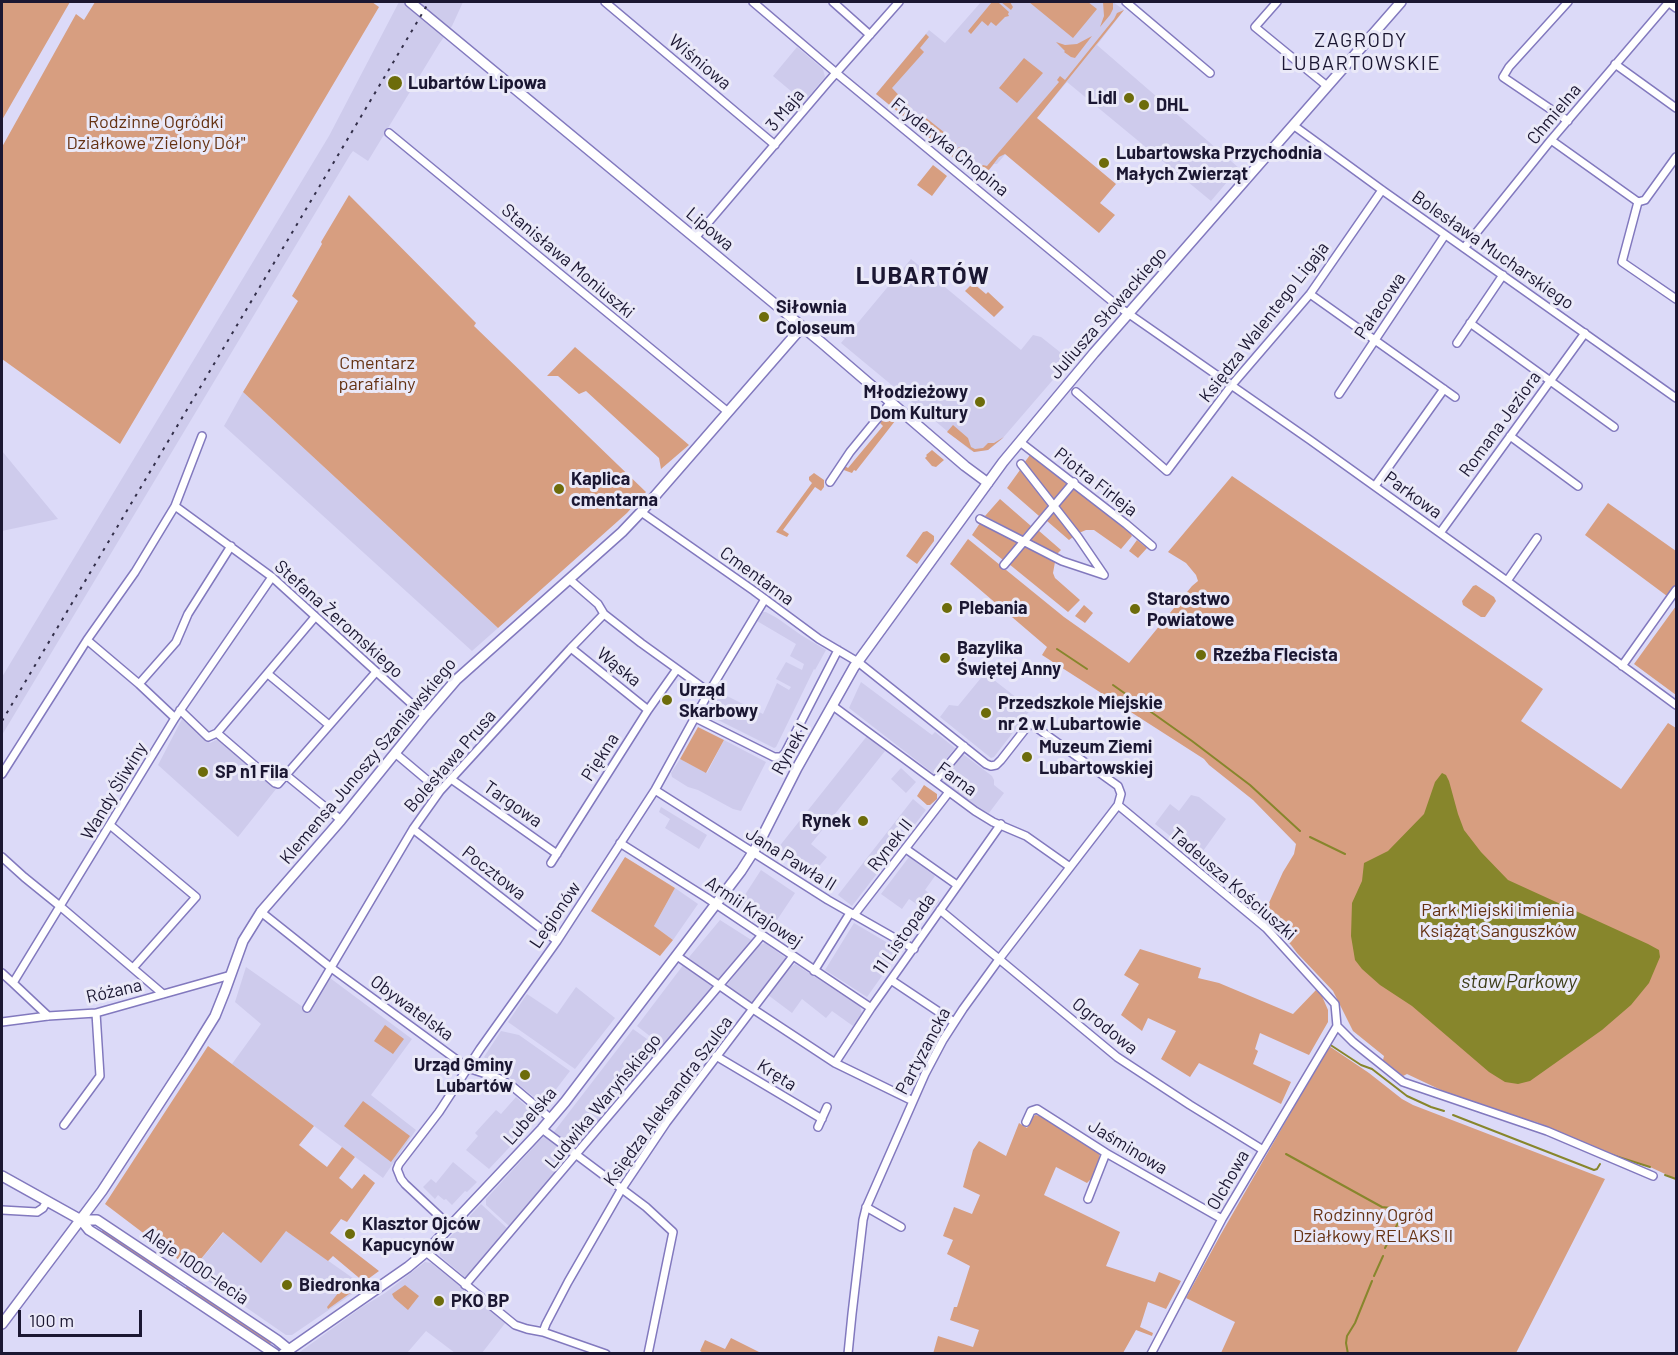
<!DOCTYPE html>
<html>
<head>
<meta charset="utf-8">
<style>
  body { margin:0 }
  #map { position:relative; width:1678px; height:1355px; overflow:hidden; background:#dcdaf8; font-family:Barlow,sans-serif }
  canvas { display:block }
  .frame { position:absolute; inset:0; border:3px solid #1b1732; pointer-events:none }
  .scale { position:absolute; left:18px; top:1310px; width:124px; height:27px; box-sizing:border-box; border:3px solid #1b1732; border-top:0; padding-left:8px; font-size:18px; line-height:21px; white-space:nowrap; color:#1b1732; -webkit-text-stroke:4px #eae9f8; paint-order:stroke }
</style>
</head>
<body>
<div id="map">
<canvas width="1678" height="1355"></canvas>
<div class="frame"></div>
<div class="scale">100 m</div>
</div>
<script>
const context = document.querySelector('canvas').getContext('2d');
context.lineJoin = 'round';
function fill(path, color) { context.fillStyle = color; context.fill(path, 'evenodd'); }
const poly = rows => new Path2D(rows.map(r => 'M' + r).join(''));
function trace(path, color, width, dash) { context.strokeStyle = color; context.lineWidth = width; context.lineCap = dash ? 'butt' : 'round'; context.setLineDash(dash || []); context.stroke(path); }
function write(font, color, halo, rows, align = 'center') {
  context.font = font + ' Barlow,sans-serif'; context.lineWidth = 6; context.setLineDash([]); context.textBaseline = 'middle'; context.strokeStyle = halo; context.fillStyle = color; for (const [text, x, y, turn = 0] of rows) {
    context.save(); context.translate(x, y); context.rotate((+turn || 0) * Math.PI / 180); context.textAlign = isNaN(turn) ? turn : align; if (halo) context.strokeText(text, 0, 0); context.fillText(text, 0, 0); context.restore();
  }
}
fill(poly([
  [399,2,463,2,452,26,439,44,368,161,353,151,350,155,2,735,2,677,329,136],
  [981,2,1113,2,1124,10,1097,45,1239,168,1211,201,1067,82,997,164,994,164,981,180,876,94,929,30,945,43],
  [797,47,823,69,825,77,804,102,773,76],
  [911,259,1021,350,1033,335,1041,337,1070,360,1002,439,988,450,974,452,970,450,841,343],
  [243,392,498,628,472,651,224,426],
  [2,451,58,519,2,531],
  [763,612,766,612,777,618,801,635,826,650,815,670,814,669,776,747,774,748,706,714,717,691,763,714,777,683,789,690,791,687,776,679,786,662,802,670,804,664,790,656,796,644,757,621],
  [985,673,1031,709,994,757,991,758,940,717,949,705,958,706],
  [861,682,932,735,935,732,955,748,934,774,849,708],
  [182,719,210,743,218,739,276,789,238,837,158,765],
  [867,736,885,751,811,844,827,857,810,877,778,848],
  [724,740,766,762,741,811,733,809,698,790,688,787,672,777,671,773,680,759,707,773],
  [963,754,992,776,994,780,994,785,1004,793,989,813,980,809,942,781],
  [901,768,916,782,906,793,891,779],
  [1191,795,1199,797,1226,819,1198,858,1155,824,1170,804,1179,811],
  [913,799,926,810,852,906,838,895],
  [661,807,707,835,699,849,665,828,670,819,659,812],
  [909,857,935,876,925,890,939,901,930,913,909,899,902,909,881,894],
  [761,870,795,893,769,932,738,910,737,907],
  [675,888,698,904,673,940,654,926],
  [720,920,753,941,719,981,689,958,690,956],
  [854,923,893,946,899,952,867,997,825,970],
  [765,943,786,958,753,1003,748,1003,728,988,727,985,757,946],
  [684,964,714,985,715,989,665,1048,637,1026],
  [795,964,860,1006,862,1014,853,1026,832,1011,826,1018,802,999,792,1013,768,995,791,967],
  [246,967,307,1010,330,978,412,1039,371,1095,416,1130,383,1178,232,1064,261,1024,235,1002],
  [576,987,615,1018,575,1069,508,1022,527,994,557,1014],
  [633,1029,661,1049,575,1152,553,1133],
  [501,1031,519,1035,570,1071,544,1105,484,1057],
  [516,1097,538,1117,489,1169,466,1150,478,1136,475,1133,496,1110,501,1114],
  [543,1137,546,1137,569,1155,569,1158,511,1226,509,1226,486,1205,486,1199],
  [453,1162,477,1182,467,1192,465,1191,452,1205,446,1199,444,1200,438,1195,435,1199,423,1187,431,1179,436,1183],
  [481,1204,509,1230,466,1278,440,1256,439,1249],
  [286,1231,364,1286,292,1335,286,1335,192,1270,224,1232],
  [425,1262,431,1263,506,1322,482,1353,455,1353,426,1331,407,1353,297,1354,362,1307,385,1293]
]), '#cecbec');
fill(poly([
  [2,2,70,2,2,120],
  [95,2,372,2,379,7,120,444,2,359,2,147,76,14,84,20],
  [992,2,1010,2,1013,7,1011,10,1001,2,999,3,1009,12,1008,14,1009,16,1005,17,996,26,991,22,988,26,982,21,971,34,968,31],
  [1029,2,1088,2,1097,9,1073,38],
  [1103,2,1113,2,1113,9,1110,15,1100,27,1104,16],
  [1124,10,1037,118,1116,184,1100,203,1115,215,1099,233,1005,154,999,157,981,180,974,174,980,167,983,165,987,166,1059,82,1057,80,1060,76,1065,80,1114,19,1117,13],
  [926,34,929,37,920,48,924,52,892,88,911,108,903,116,876,94],
  [1092,36,1075,58,1071,57,1064,52,1065,51,1056,42,1065,45,1077,44],
  [1024,58,1043,73,1017,103,999,88],
  [925,117,945,133,945,137,951,142,956,143,947,153,916,127],
  [959,147,962,147,962,151,967,156,972,156,970,159,978,166,973,174,951,156],
  [933,165,947,176,932,196,917,185],
  [349,195,476,323,474,326,646,492,627,513,498,628,243,392,298,301,292,296,322,244,321,242],
  [973,283,986,294,988,292,1004,307,994,317,965,291],
  [575,347,689,445,661,469,659,458,586,391,579,394,558,376,547,376],
  [890,416,895,421,856,471,854,470,852,473,841,469,843,465,848,468,883,426,880,423,882,420],
  [953,425,968,438,971,447,975,449,983,448,988,443,994,443,1004,437,988,450,974,452,947,432],
  [932,450,944,460,936,467,932,466,925,458,927,456,926,455],
  [1030,455,1067,484,1054,500,1024,463],
  [1020,470,1048,506,1039,516,1007,488],
  [814,473,824,480,824,487,821,491,815,487,783,530,789,534,787,537,776,532,812,483,809,480,809,477],
  [1232,476,1543,689,1521,721,1621,789,1668,723,1676,728,1676,1179,1650,1167,1615,1156,1536,1122,1518,1118,1443,1091,1407,1074,1403,1076,1383,1060,1384,1056,1353,1031,1333,991,1297,953,1291,945,1263,916,1283,872,1294,854,1296,844,1253,800,1209,765,1204,759,1042,655,1047,647,950,564,968,539,1064,617,1129,663,1192,586,1198,581,1196,575,1186,563,1168,552],
  [1073,488,1130,533,1132,536,1121,549,1094,530,1086,530,1079,533,1058,506],
  [1000,499,1031,526,1022,536,985,516],
  [1608,503,1676,551,1676,591,1671,599,1585,535],
  [1054,513,1073,537,1069,540,1047,521],
  [980,523,1018,542,1003,560,972,535],
  [1038,530,1061,550,1057,554,1030,540],
  [927,531,934,536,934,541,917,564,906,556,923,532],
  [1137,540,1147,548,1138,558,1129,551],
  [1025,545,1055,562,1053,573,1055,578,1080,600,1068,612,1009,564],
  [1476,585,1494,597,1496,601,1485,617,1481,617,1463,605,1462,601,1473,586],
  [1084,605,1093,613,1085,623,1075,616],
  [1676,606,1676,695,1634,664],
  [698,727,724,740,706,773,680,759],
  [924,785,937,794,937,799,930,805,927,805,917,796],
  [625,857,675,888,654,926,673,940,660,956,591,911],
  [1140,949,1201,968,1198,978,1219,983,1293,1014,1316,990,1322,996,1328,1010,1328,1022,1309,1055,1260,1033,1255,1049,1258,1051,1253,1064,1291,1082,1281,1104,1199,1063,1190,1077,1161,1059,1176,1031,1148,1018,1142,1031,1121,1015,1139,984,1124,975],
  [385,1025,404,1039,393,1054,374,1041],
  [208,1046,314,1126,299,1145,327,1167,342,1147,355,1157,339,1178,352,1189,364,1174,375,1183,347,1222,341,1219,330,1233,379,1271,364,1282,333,1256,328,1261,286,1231,261,1263,223,1232,192,1270,105,1204],
  [1329,1046,1369,1073,1402,1099,1413,1105,1605,1179,1516,1353,1221,1353,1235,1322,1186,1298,1221,1234],
  [363,1101,410,1136,391,1162,344,1126],
  [1035,1115,1043,1116,1092,1147,1100,1154,1098,1163,1091,1179,1087,1183,1056,1167,1044,1195,1120,1232,1106,1266,1155,1282,1159,1272,1181,1281,1166,1309,1148,1302,1140,1327,1153,1333,1152,1336,1136,1330,1123,1353,933,1354,938,1336,973,1347,979,1330,950,1320,954,1307,957,1307,970,1266,947,1254,953,1240,943,1236,954,1207,972,1214,980,1195,963,1187,973,1150,979,1141,1006,1156,1019,1123,1027,1128,1031,1120],
  [103,1230,174,1276,175,1279,173,1281,101,1233],
  [187,1284,273,1341,270,1344,186,1288],
  [405,1285,419,1296,408,1310,394,1298,392,1294],
  [343,1287,350,1291,354,1287,356,1289,328,1309,327,1307],
  [731,1338,761,1353,705,1354,700,1351,705,1340,725,1349]
]), '#d79e80');
fill(poly([
  [1442,773,1446,775,1449,781,1458,814,1464,830,1481,852,1508,880,1648,944,1659,950,1660,957,1649,983,1631,1005,1602,1030,1530,1081,1518,1084,1505,1082,1489,1072,1412,1006,1380,985,1362,969,1355,960,1351,936,1352,903,1362,881,1364,863,1388,851,1424,814,1435,782]
]), '#87862c');
trace(poly([
  [1057,649,1087,669],
  [1113,685,1192,741,1250,785,1300,831],
  [1310,837,1345,854],
  [1329,1044,1361,1065,1372,1069,1407,1096,1431,1107,1444,1111],
  [1453,1115,1594,1170,1597,1169,1600,1164],
  [1606,1153,1650,1167],
  [1286,1154,1382,1207,1391,1208,1397,1213,1399,1216,1398,1223,1385,1248],
  [1665,1175,1676,1179],
  [1374,1276,1383,1256],
  [1348,1354,1346,1343,1347,1336,1355,1323,1372,1281]
]), '#87862c', 2);
const street = poly([
  [605,2,775,145],
  [753,2,841,77,1119,307,1310,440,1507,581,1676,705],
  [833,2,870,35],
  [1126,2,1210,73],
  [1277,2,1255,27,1327,86],
  [1568,2,1509,67,1503,77,1568,121],
  [1668,2,1676,8],
  [1615,64,1676,108],
  [1293,125,1382,190,1676,398],
  [389,133,728,412],
  [1551,140,1638,202],
  [1638,202,1622,262,1676,299],
  [1638,202,1645,200,1676,157],
  [695,238,828,82,899,2],
  [1464,248,1551,140,1669,2],
  [1310,294,1455,397],
  [1470,323,1614,427],
  [1457,343,1503,275],
  [1076,392,1167,471,1231,386,1310,294,1382,190],
  [1339,394,1445,235],
  [1510,436,1578,486],
  [1020,442,1126,524,1152,546],
  [1021,464,1078,537,1104,575],
  [830,482,850,452,891,402],
  [1375,486,1444,389],
  [175,506,272,577,425,716],
  [641,512,754,591,819,639,858,662,986,764,991,766,996,765,1001,760,1030,723,1118,786,1121,794,1118,805,1000,958,963,1009,943,1040,925,1074,866,1208,863,1220,852,1314,848,1354],
  [980,519,1062,561,1104,575],
  [1440,533,1585,333],
  [1004,565,1074,482],
  [569,579,598,604,604,614,641,643,709,692],
  [1507,581,1537,538],
  [87,640,139,684,175,718],
  [571,648,648,710],
  [1622,666,1676,590],
  [268,674,329,725],
  [139,684,176,642,188,614,231,546],
  [833,706,975,811,993,822,1026,836,1070,867],
  [180,710,208,737,217,733,315,617],
  [694,717,774,757,781,757,785,753,838,650],
  [217,733,275,783,278,784,376,672],
  [395,753,440,791],
  [2,774,87,640,135,572,175,506,202,436],
  [286,775,341,820],
  [451,779,557,854],
  [935,781,964,746],
  [655,790,828,900,914,949],
  [1118,805,1266,928,1335,1004,1337,1026,1353,1042,1403,1082,1547,1131,1653,1176],
  [110,825,196,897,133,968],
  [413,829,557,941],
  [620,843,707,898,871,1008],
  [906,849,957,885],
  [2,857,24,877,61,907,163,994],
  [551,863,648,710,677,669],
  [940,910,1117,1057,1190,1105,1263,1150],
  [261,912,330,967,468,1068,498,1078,512,1086,551,1119],
  [854,915,949,792],
  [677,956,753,1009,835,1063,913,1101],
  [814,971,850,913],
  [2,973,13,983],
  [891,980,954,1022],
  [307,1008,413,829,440,791,571,648,604,614],
  [48,1016,13,983,175,718,272,577],
  [2,1022,48,1016,96,1013,231,975],
  [716,1056,822,1119],
  [835,1063,871,1008,1001,824],
  [1026,1122,1031,1111,1037,1109,1106,1153,1222,1219],
  [64,1125,100,1076,96,1013],
  [818,1127,827,1107],
  [542,1129,646,1207,673,1232,648,1354],
  [1088,1199,1106,1153],
  [866,1207,901,1227],
  [2,1210,37,1212,43,1208,47,1201],
  [451,1227,405,1184,401,1179,397,1169,399,1164,439,1112,480,1049,557,941,655,790,709,692,765,599],
  [426,1252,515,1325,527,1329,543,1332,606,1354],
  [465,1285,762,935],
  [543,1332,546,1324,568,1282,621,1190,666,1123,793,956],
  [1151,1354,1222,1219,1337,1026]
]);
const secondary = poly([
  [410,2,822,343,965,466,988,483],
  [2,1176,81,1220,89,1230,97,1235,275,1354],
  [81,1220,97,1220,277,1340,288,1349],
  [2,1324,102,1191,189,1058,215,1016,225,991,243,941,261,912,341,820,425,716,456,680,622,532,641,512,802,327],
  [283,1354,408,1267,426,1252,542,1129,565,1102,741,871,759,843,797,768,854,667,1003,462,1094,353,1401,2]
]);
trace(street, '#8279be', 10);
trace(secondary, '#8279be', 12);
trace(street, '#fff', 7);
trace(secondary, '#fff', 9);
trace(poly([
  [2,721,429,2]
]), '#332f4a', 2, [3, 6]);
for (const [x, y, r, color] of [
  [395,83,8,"#6d6c0b"],
  [1129,98,6,"#6d6c0b"],
  [1144,105,6,"#6d6c0b"],
  [1104,163,6,"#6d6c0b"],
  [764,317,6,"#6d6c0b"],
  [980,402,6,"#6d6c0b"],
  [559,489,6,"#6d6c0b"],
  [947,608,6,"#6d6c0b"],
  [1135,609,6,"#6d6c0b"],
  [1201,655,6,"#6d6c0b"],
  [945,658,6,"#6d6c0b"],
  [667,700,6,"#6d6c0b"],
  [986,713,6,"#6d6c0b"],
  [1027,757,6,"#6d6c0b"],
  [203,772,6,"#6d6c0b"],
  [863,821,6,"#6d6c0b"],
  [525,1075,6,"#6d6c0b"],
  [350,1234,6,"#6d6c0b"],
  [287,1285,6,"#6d6c0b"],
  [439,1301,6,"#6d6c0b"]
]) { const dot = new Path2D(); dot.arc(x, y, r, 0, 2 * Math.PI); context.fillStyle = color; context.fill(dot); trace(dot, '#eae9f8', 2); }
write('18px', '#1b1732', '#eae9f8', [
  ["Wiśniowa",700,62,40],
  ["3 Maja",785,110,-50],
  ["Chmielna",1554,114,-50],
  ["Fryderyka Chopina",950,147,39],
  ["Lipowa",710,229,40],
  ["Bolesława Mucharskiego",1493,250,35],
  ["Stanisława Moniuszki",568,261,40],
  ["Pałacowa",1380,306,-56],
  ["Juliusza Słowackiego",1108,313,-49],
  ["Księdza Walentego Ligaja",1264,322,-52],
  ["Romana Jeziora",1500,424,-54],
  ["Piotra Firleja",1096,482,38],
  ["Parkowa",1413,495,36],
  ["Cmentarna",757,576,36],
  ["Stefana Żeromskiego",339,619,42],
  ["Wąska",619,667,39],
  ["Rynek I",790,749,-61],
  ["Piękna",600,757,-57],
  ["Klemensa Junoszy Szaniawskiego",368,761,-50],
  ["Bolesława Prusa",450,761,-49],
  ["Farna",957,779,36],
  ["Wandy Śliwiny",114,791,-59],
  ["Targowa",513,804,35],
  ["Rynek II",890,845,-52],
  ["Jana Pawła II",791,859,32],
  ["Pocztowa",494,873,38],
  ["Tadeusza Kościuszki",1233,884,41],
  ["Armii Krajowej",754,912,34],
  ["Legionów",555,915,-56],
  ["11 Listopada",904,934,-55],
  ["Różana",114,991,-13],
  ["Obywatelska",412,1008,36],
  ["Ogrodowa",1105,1026,39],
  ["Partyzancka",923,1051,-62],
  ["Kręta",777,1075,32],
  ["Ludwika Waryńskiego",603,1101,-50],
  ["Księdza Aleksandra Szulca",668,1101,-54],
  ["Lubelska",530,1116,-49],
  ["Jaśminowa",1128,1147,31],
  ["Olchowa",1228,1180,-60],
  ["Aleje 1000-lecia",196,1266,34]
]);
write('bold 18px', '#1b1732', '#eae9f8', [
  ["Lubartów Lipowa",408,83],
  ["Lidl",1117,98,"right"],
  ["DHL",1156,105],
  ["Lubartowska Przychodnia",1116,153],
  ["Małych Zwierząt",1116,174],
  ["Siłownia",776,307],
  ["Coloseum",776,328],
  ["Młodzieżowy",968,392,"right"],
  ["Dom Kultury",968,413,"right"],
  ["Kaplica",571,479],
  ["cmentarna",571,500],
  ["Starostwo",1147,599],
  ["Powiatowe",1147,620],
  ["Plebania",959,608],
  ["Bazylika",957,648],
  ["Świętej Anny",957,669],
  ["Rzeźba Flecista",1213,655],
  ["Urząd",679,690],
  ["Skarbowy",679,711],
  ["Przedszkole Miejskie",998,703],
  ["nr 2 w Lubartowie",998,724],
  ["Muzeum Ziemi",1039,747],
  ["Lubartowskiej",1039,768],
  ["SP n1 Fila",215,772],
  ["Rynek",851,821,"right"],
  ["Urząd Gminy",513,1065,"right"],
  ["Lubartów",513,1086,"right"],
  ["Klasztor Ojców",362,1224],
  ["Kapucynów",362,1245],
  ["Biedronka",299,1285],
  ["PKO BP",451,1301]
], 'left');
write('18px', '#653213', '#eae9f8', [
  ["Rodzinne Ogródki",156,122],
  ["Działkowe \"Zielony Dół\"",156,143],
  ["Cmentarz",377,363],
  ["parafialny",377,384],
  ["Park Miejski imienia",1498,910],
  ["Książąt Sanguszków",1498,931],
  ["Rodzinny Ogród",1373,1215],
  ["Działkowy RELAKS II",1373,1236]
]);
context.letterSpacing = '1.5px';
write('20px', '#1b1732', '#eae9f8', [
  ["ZAGRODY",1361,40],
  ["LUBARTOWSKIE",1361,63]
]);
context.letterSpacing = '0px';
write('italic 20px', '#3e3e19', '#eae9f8', [
  ["staw Parkowy",1519,981]
]);
context.letterSpacing = '1.5px';
write('bold 24px', '#1b1732', '#eae9f8', [
  ["LUBARTÓW",923,276]
]);
context.letterSpacing = '0px';
</script>
</body>
</html>
